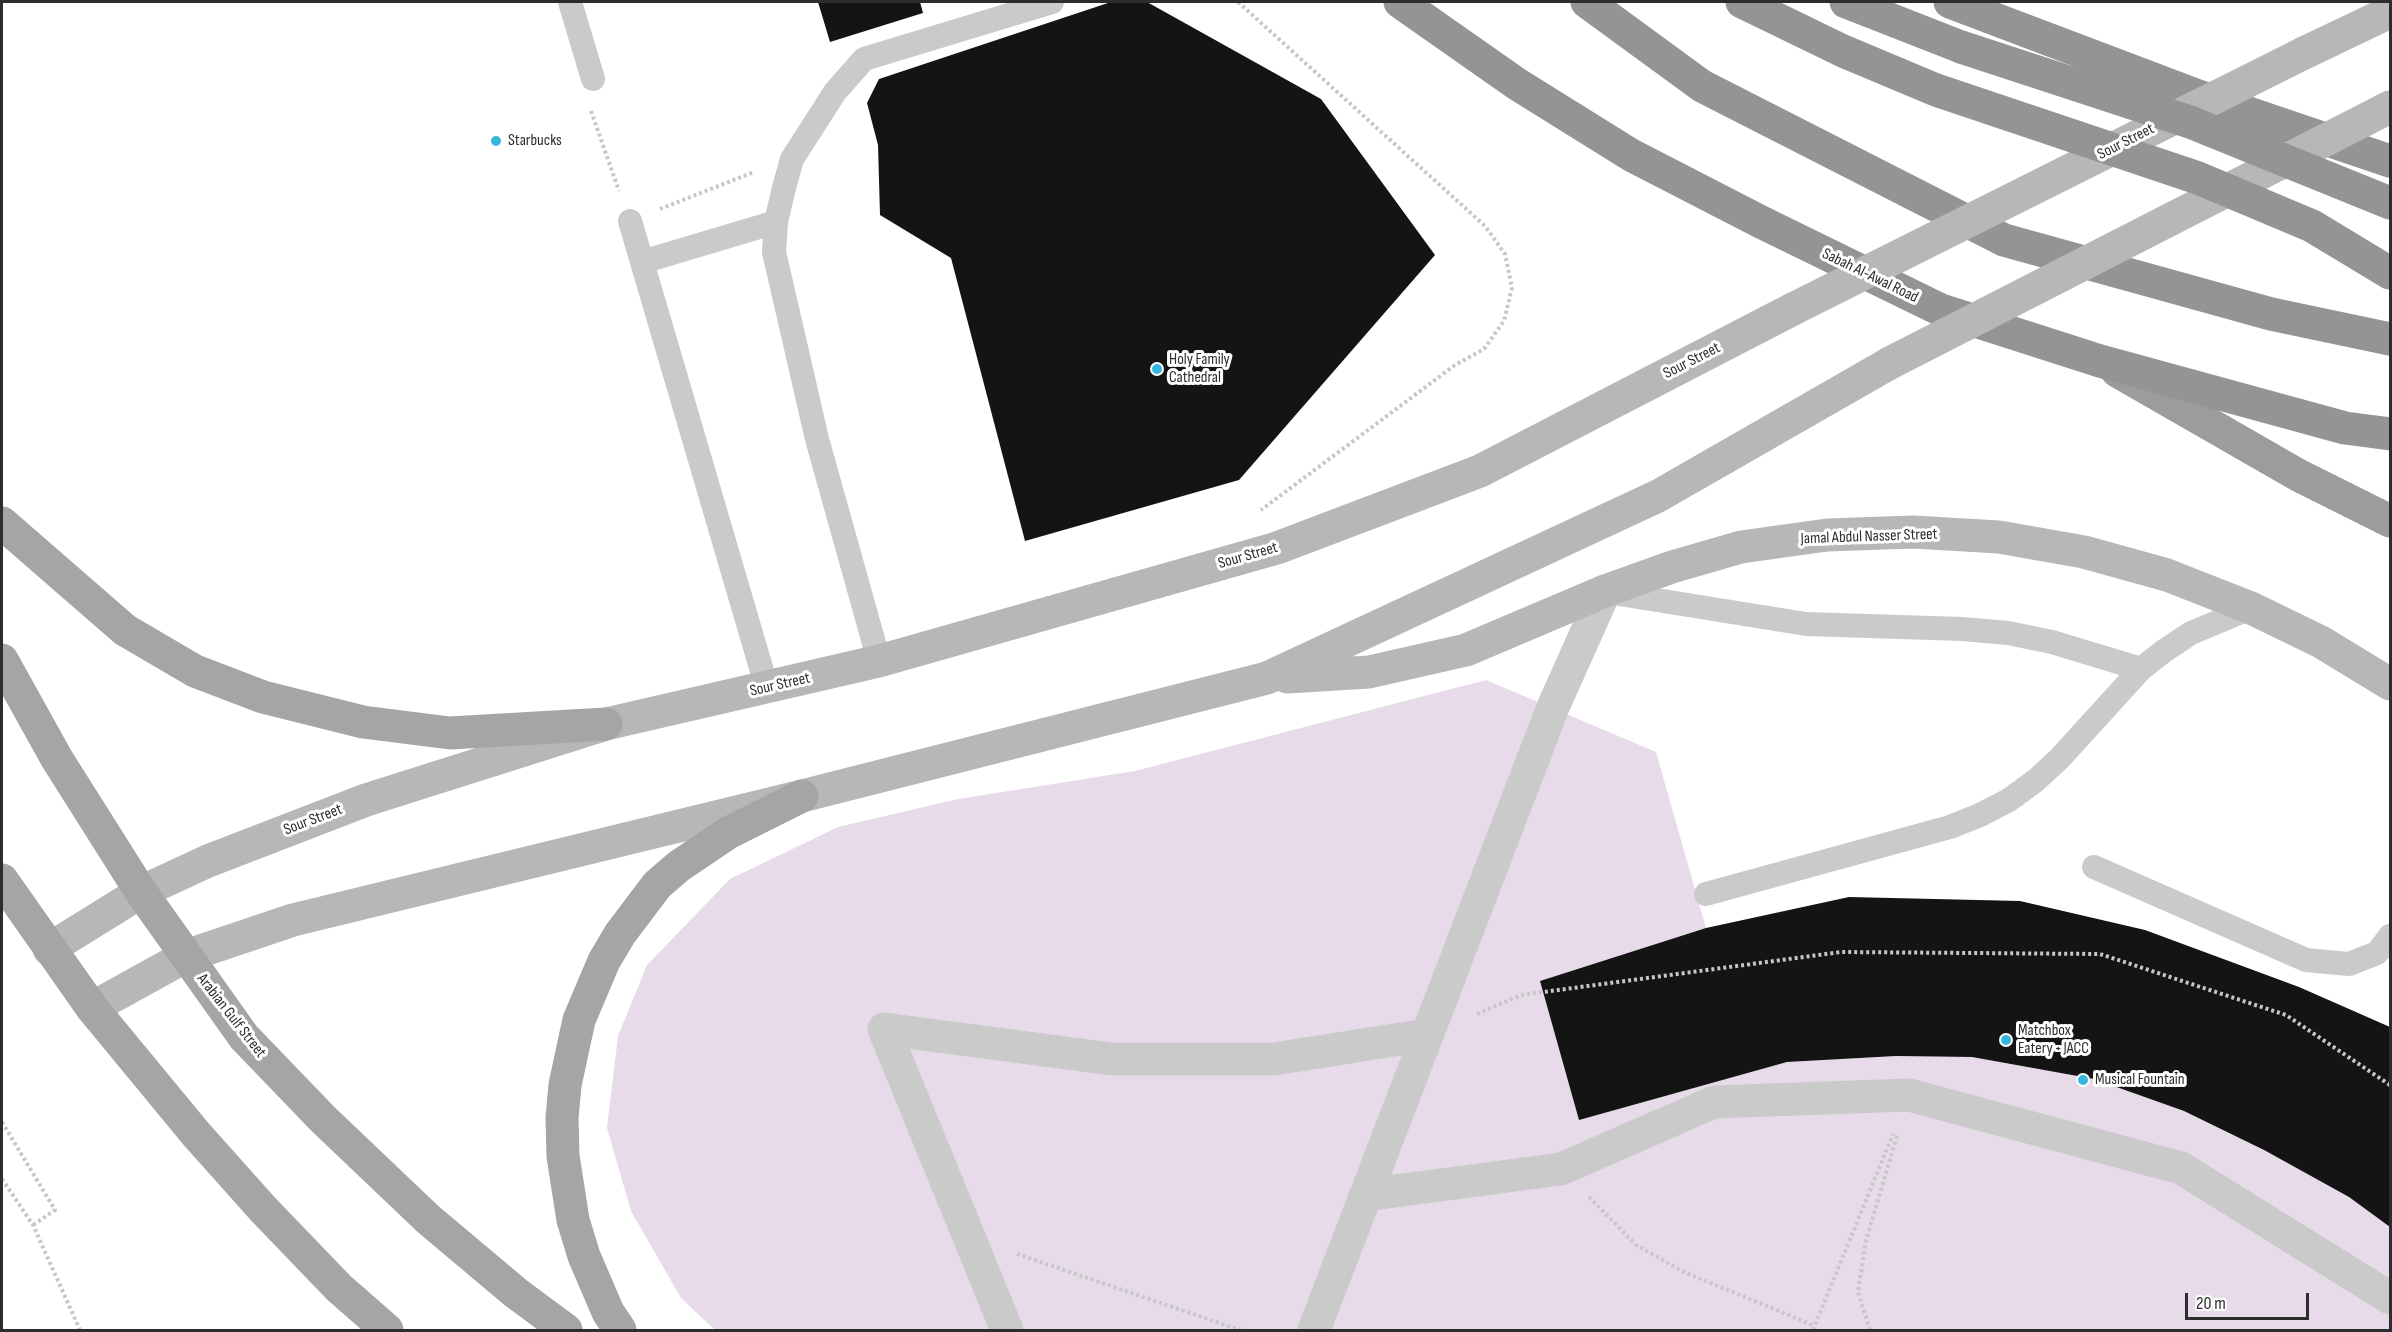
<!DOCTYPE html>
<html>
<head>
<meta charset="utf-8">
<style>
  body { margin:0 }
  #map { position:relative; width:2392px; height:1332px; overflow:hidden; background:#fff; font-family:"Sofia Sans Condensed",sans-serif }
  canvas { display:block }
  .frame { position:absolute; inset:0; border:3px solid #2d2d2d; pointer-events:none }
  .scale { position:absolute; left:2185px; top:1293px; width:124px; height:27px; box-sizing:border-box; border:3px solid #2d2d2d; border-top:0; padding-left:8px; font-size:18px; line-height:21px; white-space:nowrap; color:#2d2d2d; -webkit-text-stroke:4px #fff; paint-order:stroke }
</style>
</head>
<body>
<div id="map">
<canvas width="2392" height="1332"></canvas>
<div class="frame"></div>
<div class="scale">20 m</div>
</div>
<script>
const context = document.querySelector('canvas').getContext('2d');
context.lineJoin = 'round';
function fill(path, color) { context.fillStyle = color; context.fill(path, 'evenodd'); }
const poly = rows => new Path2D(rows.map(r => 'M' + r).join(''));
function trace(path, color, width, dash) { context.strokeStyle = color; context.lineWidth = width; context.lineCap = dash ? 'butt' : 'round'; context.setLineDash(dash || []); context.stroke(path); }
function write(font, color, halo, rows, align = 'center') {
  context.font = font + ' "Sofia Sans Condensed",sans-serif'; context.lineWidth = 6; context.setLineDash([]); context.textBaseline = 'middle'; context.strokeStyle = halo; context.fillStyle = color; for (const [text, x, y, turn = 0] of rows) {
    context.save(); context.translate(x, y); context.rotate((+turn || 0) * Math.PI / 180); context.textAlign = isNaN(turn) ? turn : align; if (halo) context.strokeText(text, 0, 0); context.fillText(text, 0, 0); context.restore();
  }
}
fill(poly([
  [1486,680,1656,752,1706,928,1540,981,1579,1119,1787,1062,1896,1056,1972,1057,2094,1079,2184,1111,2264,1150,2349,1197,2390,1227,2390,1330,715,1330,681,1298,631,1211,607,1128,618,1036,647,965,730,879,838,827,958,799,1135,771]
]), '#e7dbea');
fill(poly([
  [818,2,920,2,923,13,830,42],
  [1111,2,1147,2,1321,99,1435,255,1239,480,1025,541,951,258,880,215,878,145,867,103,879,79],
  [1849,897,2020,901,2145,930,2299,987,2390,1027,2390,1227,2349,1197,2264,1150,2184,1111,2094,1079,1972,1057,1896,1056,1787,1062,1579,1120,1540,981,1706,928]
]), '#141414');
trace(poly([
  [1238,2,1485,226,1505,254,1512,288,1504,321,1484,349,1455,365,1261,510],
  [591,111,619,191],
  [660,209,754,172],
  [1477,1014,1521,995,1841,952,2100,954,2286,1015,2390,1085],
  [2,1122,55,1210,33,1225],
  [2,1179,33,1225,80,1330],
  [1589,1197,1636,1245,1684,1272,1815,1326],
  [1017,1254,1240,1330],
  [1813,1330,1893,1134],
  [1870,1330,1858,1292,1866,1240,1898,1133]
]), '#c7c7c7', 4, [3, 3]);
trace(poly([
  [570,2,593,79],
  [630,221,767,688],
  [642,262,776,222],
  [1607,592,1806,624,1962,629,2008,633,2052,642,2141,669],
  [879,661,817,439,774,252,776,222,784,188,792,159,835,92,864,59,1052,2],
  [2094,867,2306,960,2349,964,2377,953,2390,936],
  [1706,894,1950,827,1980,815,2009,800,2035,781,2059,759,2141,669,2164,651,2191,633,2251,608]
]), '#cacaca', 24);
trace(poly([
  [1365,1195,1561,1169,1714,1102,1909,1095,2181,1168,2390,1298],
  [1007,1330,884,1029,1112,1059,1274,1059,1426,1035],
  [1314,1330,1553,707,1605,591]
]), '#cacaca', 33);
trace(poly([
  [2304,53,2390,12],
  [1287,677,1369,672,1466,650,1605,591,1672,567,1741,547,1827,535,1913,532,1999,537,2084,552,2167,575,2251,608,2321,642,2390,684],
  [49,949,141,892,208,861,366,800,606,724,879,661,1277,548,1480,471,1793,309],
  [92,1008,186,956,293,920,802,796,1267,678,1658,496,1890,363]
]), '#b7b7b7', 33);
trace(poly([
  [2,523,125,630,195,671,263,697,363,722,450,733,606,724],
  [2,660,57,759,141,892,244,1037,323,1119,428,1219,516,1293,566,1330],
  [2,880,92,1008,196,1134,263,1209,339,1288,387,1330],
  [620,1330,608,1312,584,1256,573,1220,563,1156,562,1118,565,1085,579,1020,604,961,620,934,657,885,679,866,728,833,802,796]
]), '#a5a5a5', 33);
trace(poly([
  [2117,371,2298,475,2390,521]
]), '#9c9c9c', 33);
trace(poly([
  [1400,2,1517,84,1631,155,1761,222,1941,310,2100,361,2345,428,2390,434],
  [1587,2,1702,86,2004,240,2271,314,2390,339],
  [1846,2,1961,47],
  [1950,2,2198,96,2390,161]
]), '#949494', 33);
trace(poly([
  [1793,309,2304,53],
  [1890,363,2390,107]
]), '#b7b7b7', 33);
trace(poly([
  [1742,2,1843,51,1936,90,2198,178,2312,226,2390,273],
  [1961,47,2190,122,2390,203]
]), '#949494', 33);
for (const [x, y, r, color] of [
  [496,141,6,"#34b6df"],
  [1157,369,6,"#34b6df"],
  [2006,1040,6,"#34b6df"],
  [2083,1080,6,"#34b6df"]
]) { const dot = new Path2D(); dot.arc(x, y, r, 0, 2 * Math.PI); context.fillStyle = color; context.fill(dot); trace(dot, '#fff', 2); }
write('16px', '#2d2d2d', '#fff', [
  ["Starbucks",508,141],
  ["Holy Family",1169,360],
  ["Cathedral",1169,378],
  ["Matchbox",2018,1031],
  ["Eatery - JACC",2018,1049],
  ["Musical Fountain",2095,1080]
], 'left');
write('16px', '#2d2d2d', '#fff', [
  ["Sour Street",2126,142,-27],
  ["Sabah Al-Awal Road",1870,276,26],
  ["Sour Street",1692,361,-27],
  ["Jamal Abdul Nasser Street",1869,537,-2],
  ["Sour Street",1248,556,-16],
  ["Sour Street",780,685,-13],
  ["Sour Street",313,820,-21],
  ["Arabian Gulf Street",231,1016,52]
]);
</script>
</body>
</html>
